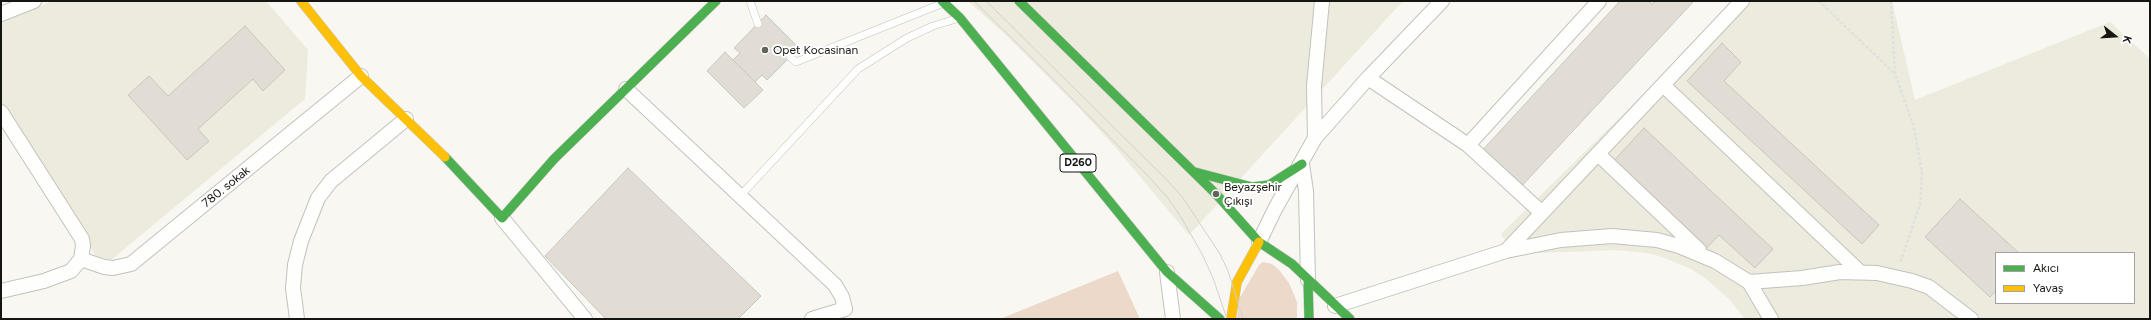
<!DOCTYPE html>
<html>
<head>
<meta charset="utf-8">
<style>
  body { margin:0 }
  #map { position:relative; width:2151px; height:320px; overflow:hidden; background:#f8f7f1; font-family:Figtree,sans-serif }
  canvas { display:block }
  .frame { position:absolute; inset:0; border:2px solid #151511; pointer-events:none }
  .legend { position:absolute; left:1995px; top:252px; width:140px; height:52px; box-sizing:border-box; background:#fff; border:1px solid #a1a1a0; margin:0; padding:5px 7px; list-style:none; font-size:12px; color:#151511 }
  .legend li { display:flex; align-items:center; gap:8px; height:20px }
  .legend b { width:20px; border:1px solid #a1a1a0 }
  .north { position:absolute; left:2095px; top:16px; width:40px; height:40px; -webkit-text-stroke:3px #fff; paint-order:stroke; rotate:107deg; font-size:11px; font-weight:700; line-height:16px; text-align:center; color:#151511 }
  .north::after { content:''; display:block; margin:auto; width:14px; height:18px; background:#151511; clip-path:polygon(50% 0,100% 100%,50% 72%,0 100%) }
</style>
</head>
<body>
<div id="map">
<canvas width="2151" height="320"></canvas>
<div class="frame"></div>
<ul class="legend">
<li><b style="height:5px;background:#4caf50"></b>Akıcı</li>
<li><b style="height:5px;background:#ffc107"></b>Yavaş</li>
</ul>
<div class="north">K</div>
</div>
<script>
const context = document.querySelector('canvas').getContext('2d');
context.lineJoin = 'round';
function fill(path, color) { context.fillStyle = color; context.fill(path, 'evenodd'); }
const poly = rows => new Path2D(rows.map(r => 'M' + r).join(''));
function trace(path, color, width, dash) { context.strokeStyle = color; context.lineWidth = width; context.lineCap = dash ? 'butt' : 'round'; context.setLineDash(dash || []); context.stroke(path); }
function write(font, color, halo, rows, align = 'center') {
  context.font = font + ' Figtree,sans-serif'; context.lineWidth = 4; context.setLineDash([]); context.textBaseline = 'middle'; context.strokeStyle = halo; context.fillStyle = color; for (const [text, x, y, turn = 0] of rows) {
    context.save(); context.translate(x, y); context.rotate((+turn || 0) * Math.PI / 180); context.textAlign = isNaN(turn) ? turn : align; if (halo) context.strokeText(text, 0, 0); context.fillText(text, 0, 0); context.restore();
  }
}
fill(poly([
  [52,1,266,1,308,50,305,99,111,260,96,256,1,109,1,23],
  [968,1,1403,1,1189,235,1116,148,1078,107,1006,35],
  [1739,1,1892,1,1915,100,2110,22,2150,59,2150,319,1745,319,1730,300,1705,278,1691,269,1662,257,1647,253,1615,250,1513,254,1501,234],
  [1996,253,2134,253,2134,303,1996,303]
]), '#ecebdd');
fill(poly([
  [1263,262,1272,264,1279,270,1289,283,1297,302,1297,319,1237,319,1239,299,1259,265],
  [1118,271,1140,319,1000,319]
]), '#ecd9ca');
const building = poly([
  [1620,1,1648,1,1652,4,1655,1,1694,1,1517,191,1478,155,1620,1],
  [766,15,799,48,767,80,762,75,755,82,733,60,740,53,734,48,766,15],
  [245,26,285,70,263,91,253,79,198,129,209,141,187,160,128,95,149,76,168,96,245,26],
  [1722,43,1741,62,1724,81,1879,225,1862,244,1687,81,1722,43],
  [725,52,763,90,744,108,707,71,725,52],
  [1644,128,1773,249,1755,268,1719,235,1702,253,1609,166,1644,128],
  [628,168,761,296,738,319,606,319,545,256,628,168],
  [1960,199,2019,253,1996,253,1996,291,1990,297,1925,237,1960,199]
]);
fill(building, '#e1dcd4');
trace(building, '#c8c7c2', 1);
const lane = poly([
  [750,1,758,24],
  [790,57,796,62,941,4],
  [740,196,858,69,907,38,933,26,956,19]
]);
const street = poly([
  [1,14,34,1],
  [1368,78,1468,145],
  [1663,85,1860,272],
  [626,89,835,285,842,297,845,309,812,319],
  [1,112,82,239,83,246,81,259,71,271,44,281,1,291],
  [1315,138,1314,86,1322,1],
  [1598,154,1699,250],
  [1302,164,1306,191,1308,280],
  [1542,213,1468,145,1599,1],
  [502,218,585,319],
  [1259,242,1275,209,1315,138,1368,78,1442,1],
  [1506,251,1742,1],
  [81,259,104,267,113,268,131,264,361,76],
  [1167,272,1173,319],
  [1749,282,1802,278,1840,272,1877,273,1912,281,1929,287,1971,319],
  [1335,306,1506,251,1561,240,1612,236,1657,240,1679,246,1715,261,1749,282,1771,319],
  [297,319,293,288,295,265,301,241,318,198,331,181,406,119]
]);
const fast = poly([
  [942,1,960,18,1167,272,1220,319],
  [1019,1,1216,194,1259,242,1292,264,1350,319],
  [445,157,502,218,554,159,716,1],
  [1195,172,1252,187,1269,185,1302,164],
  [1308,280,1309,319]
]);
const slow = poly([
  [301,1,361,76,445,157],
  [1231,319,1237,282,1259,242]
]);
trace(lane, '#c2c2bd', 8);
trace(street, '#c2c2bd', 16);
trace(fast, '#c2c2bd', 10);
trace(slow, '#c2c2bd', 10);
trace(poly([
  [1819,1,1895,74],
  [1891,1,1895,74,1914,127,1922,173,1920,205,1900,263]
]), '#e0e0dd', 2.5, [3, 2]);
trace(lane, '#fefefd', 7);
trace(street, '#fefefd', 14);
trace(fast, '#4caf50', 9);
trace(slow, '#ffc107', 9);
trace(poly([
  [974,1,1046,72,1150,178,1167,197,1181,217,1202,254,1213,278,1227,319],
  [986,1,1169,182,1183,198,1220,254,1228,271,1243,319]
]), '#d3d2d1', 1);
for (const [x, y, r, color] of [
  [765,50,4,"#64645f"],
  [1216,194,4,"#64645f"]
]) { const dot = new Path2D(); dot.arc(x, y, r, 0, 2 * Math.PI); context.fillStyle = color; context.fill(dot); trace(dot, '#fff', 1.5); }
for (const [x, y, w] of [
  [1078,163,36]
]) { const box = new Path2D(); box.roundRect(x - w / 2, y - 9, w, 18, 3); context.fillStyle = '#fff'; context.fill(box); trace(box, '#151511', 1); }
write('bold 11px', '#151511', null, [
  ["D260",1078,163]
]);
write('12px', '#151511', '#fff', [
  ["Opet Kocasinan",773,50],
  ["Beyazşehir",1224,187],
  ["Çıkışı",1224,201]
], 'left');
write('12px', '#151511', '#fff', [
  ["780. sokak",226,187,-39]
]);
</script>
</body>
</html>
